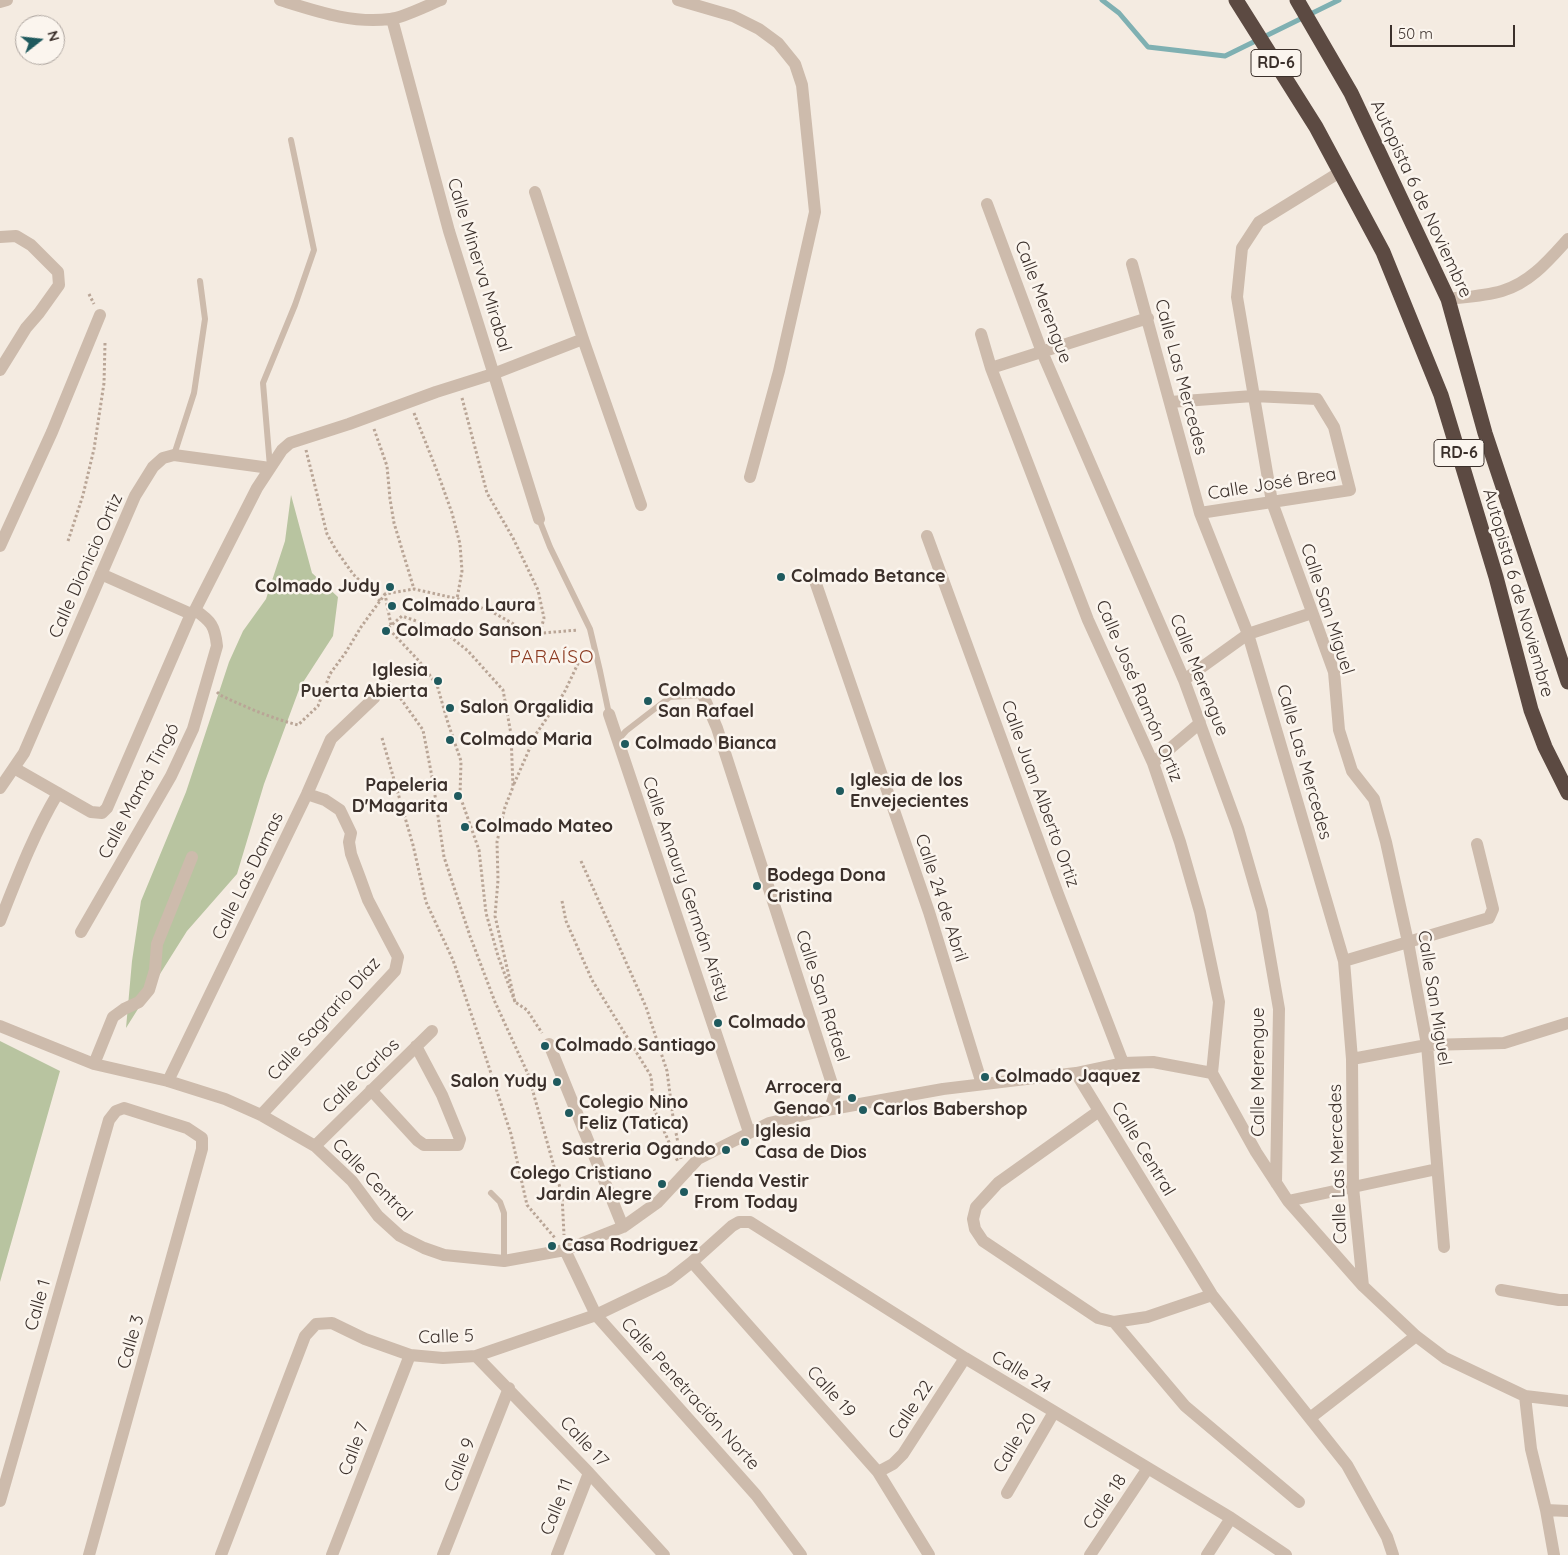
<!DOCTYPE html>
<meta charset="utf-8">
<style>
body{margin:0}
#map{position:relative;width:1568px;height:1555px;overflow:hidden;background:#f4ebe1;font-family:Quicksand,sans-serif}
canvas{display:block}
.north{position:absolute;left:15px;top:15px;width:50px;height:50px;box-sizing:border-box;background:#fbf5ee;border:1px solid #aea6a0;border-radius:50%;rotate:74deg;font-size:14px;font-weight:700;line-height:20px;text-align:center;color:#3b302b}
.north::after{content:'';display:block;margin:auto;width:18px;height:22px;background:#1f5a5e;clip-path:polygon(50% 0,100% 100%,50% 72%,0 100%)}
.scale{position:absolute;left:1390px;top:25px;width:125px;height:22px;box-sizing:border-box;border:2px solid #3b302b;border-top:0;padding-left:6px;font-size:15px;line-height:18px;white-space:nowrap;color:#3b302b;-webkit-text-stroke:4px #fbf5ee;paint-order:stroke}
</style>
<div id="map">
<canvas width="1568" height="1555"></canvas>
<div class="north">N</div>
<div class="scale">50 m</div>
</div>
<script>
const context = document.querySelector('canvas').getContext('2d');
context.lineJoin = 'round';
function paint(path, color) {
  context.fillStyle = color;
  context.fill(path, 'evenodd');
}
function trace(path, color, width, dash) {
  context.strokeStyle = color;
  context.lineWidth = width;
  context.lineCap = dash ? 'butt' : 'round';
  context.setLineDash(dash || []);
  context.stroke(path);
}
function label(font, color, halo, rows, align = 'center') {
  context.font = font + ' Quicksand,sans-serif';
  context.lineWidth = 5;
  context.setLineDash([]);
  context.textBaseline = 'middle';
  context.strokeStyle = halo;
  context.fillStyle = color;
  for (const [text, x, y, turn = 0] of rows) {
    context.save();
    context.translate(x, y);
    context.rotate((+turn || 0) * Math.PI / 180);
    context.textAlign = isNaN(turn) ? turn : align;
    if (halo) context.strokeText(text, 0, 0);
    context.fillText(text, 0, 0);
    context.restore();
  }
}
const green = new Path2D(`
 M 291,495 L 312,573 L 338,597 L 333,636 L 300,687 L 264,784 L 237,874 L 187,931 L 126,1028 L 132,961 L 141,901 L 186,792 L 229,662 L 243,631 L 266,599 L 285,541 Z
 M 0,1041 L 60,1071 L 0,1282 Z`);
const stream = new Path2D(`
 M 1102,0 L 1119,13 L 1148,47 L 1225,56 L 1339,0`);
const path = new Path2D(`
 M 89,294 L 94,304
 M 462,398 L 487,493 L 513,538 L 538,590 L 544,618 L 540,633
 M 414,413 L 437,471 L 452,513 L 460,544 L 462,571 L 457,599
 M 374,429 L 387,466 L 390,499 L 394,523 L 414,589
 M 306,450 L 327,534 L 336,550 L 353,574 L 380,601
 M 68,541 L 83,495 L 94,449 L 104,383 L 105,343
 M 391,625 L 385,594 L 414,589 L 463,600 L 496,614 L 531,634 L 578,630
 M 386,678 L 423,730 L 433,782 L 444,857 L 470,936 L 495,1002 L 528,1074 L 562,1195 L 564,1235
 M 217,692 L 220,695 C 245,707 271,718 298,725 L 318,706 L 330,674 L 346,652 L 361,627 L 385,594
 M 382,738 L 413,845 L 426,902 L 453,960 L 484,1052 L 511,1134 L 527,1205 L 555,1238
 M 514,784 L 536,734 L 564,693 L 583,653
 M 581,861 L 646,1007 L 667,1071 L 673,1117 L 681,1159
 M 562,901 L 566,921 L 592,980 L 651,1076 L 654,1109 L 678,1162
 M 515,1002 L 498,956 L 486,913 L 479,850 L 460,796 L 461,761 L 448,723 L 437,685 L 419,661 L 388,628 L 402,616 L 442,630 L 468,651 L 503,690 L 511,734 L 513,787 L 505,807 L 497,842 L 498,880 L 495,916 L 515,1002 L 527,1010 L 542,1033`);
const service = new Path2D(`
 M 174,455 L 194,393 L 205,319 L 200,281
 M 270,467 L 263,383 L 295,305 L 314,250 L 291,140
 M 539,519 L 550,547 L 590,629 L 600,671 L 609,714
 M 618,740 L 626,731 L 670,697 L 703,695
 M 491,1193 L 500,1202 L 504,1213 L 504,1261`);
const minor = new Path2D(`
 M 280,0 C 316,11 352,24 390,19 C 403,18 428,5 441,0
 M 678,0 L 733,16 L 759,29 L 778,43 L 795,64 L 802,85 L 815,212 L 779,371 L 750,477
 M 0,2 L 7,0
 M 392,19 L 449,231 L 539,519
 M 1340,172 L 1259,222 L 1242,248 L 1237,297 L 1272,502 L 1334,672 L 1339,730 L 1352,771 L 1374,799 L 1386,842 L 1408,942 L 1427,1045 L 1444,1247
 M 535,192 L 583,339 L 641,505
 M 987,204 L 1042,352 L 1184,680 L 1238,828 L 1262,911 L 1279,1009 L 1276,1183
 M 0,237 L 16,236 L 31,245 L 58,272 L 59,285 L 39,313 L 26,328 L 0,370
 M 1132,264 L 1200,513 L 1248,634 L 1344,961 L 1352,1059 L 1353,1187 L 1363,1286
 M 1448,299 C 1466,297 1485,296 1502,291 C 1530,283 1549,260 1568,239
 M 981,334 L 991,368 L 1088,620 L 1153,763 L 1180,842 L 1200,912 L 1219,1002 L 1212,1073
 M 991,368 L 1148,318
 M 1170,402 L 1253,396 L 1317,399 L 1334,427 L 1350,490 L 1200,513
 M 927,536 L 1058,894 L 1123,1063
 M 0,546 L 52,432 L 100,315
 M 101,574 L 191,614
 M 815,581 L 929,912 L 982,1084
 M 1184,680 L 1248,634 L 1312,613
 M 703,695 L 717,728 L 835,1093 L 830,1109
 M 609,714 L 749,1132
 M 1153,763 L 1200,723
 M 14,768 L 91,812 L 102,813 L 107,808 L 191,614 L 195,610 L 257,488 L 282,450 L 290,443 L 349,424 L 436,392 L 493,374 L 583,339
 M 0,788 L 24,753 L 135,496 L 153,467 L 163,458 L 174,455 L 270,468
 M 0,921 C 17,878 34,833 58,793
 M 81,932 L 171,776 L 193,729 L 217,646 C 215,626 211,621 195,610
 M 1344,961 L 1489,918 L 1493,909 L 1477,844
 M 0,1026 L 94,1064 L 168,1081 L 225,1099 L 261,1115 L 315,1146 L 352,1181 L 378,1216 L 400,1236 L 424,1248 L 444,1255 L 504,1261 L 565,1250 L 623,1227 L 658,1202 L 698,1159 L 769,1123 L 821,1111 L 943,1089 L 1076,1073 L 1123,1063 L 1153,1062 L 1212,1073 L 1256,1152 L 1288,1201 L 1363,1286 L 1416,1336 L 1445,1358 L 1525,1396 L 1568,1401
 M 549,1044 L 623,1227
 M 1352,1059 L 1427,1045 L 1504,1043 L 1568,1023
 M 94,1064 L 113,1017 L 124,1009 L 139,1002 L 149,990 L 155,970 L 157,944 L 192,857
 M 1076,1073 L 1212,1295 L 1347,1465 L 1387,1537 L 1393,1555
 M 168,1081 L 307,794 L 331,739 L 374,698
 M 371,1090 L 417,1140 L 424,1145 L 458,1145 L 460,1139 L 442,1095 L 416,1046
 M 1099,1111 L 998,1183 L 976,1207 L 973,1219 L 975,1229 L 983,1241 L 1098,1318 L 1114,1322 L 1147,1317 L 1212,1295
 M 261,1115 L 395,971 L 398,957 L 368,900 L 360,878 L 351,854 L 349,842 L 351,833 L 340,810 L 325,800 L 307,794
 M 315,1146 L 432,1031
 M 1288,1201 L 1437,1169
 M 565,1250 L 596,1315 L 756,1495 L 801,1555
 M 692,1262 L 878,1472 L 929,1555
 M 1501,1290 L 1559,1300 L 1568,1300
 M 1114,1322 L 1185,1406 L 1299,1502
 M 476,1356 L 589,1473 L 664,1555
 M 1525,1396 L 1531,1449 L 1546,1510 L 1554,1555
 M 1310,1418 L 1416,1336
 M 878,1472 L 893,1464 L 903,1454 L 965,1358
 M 1007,1493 L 1054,1412
 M 0,1501 L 109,1120 L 116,1111 L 124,1108 L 187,1128 L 202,1138 L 202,1149 L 89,1555
 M 1546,1510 L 1568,1511
 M 221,1555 L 305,1336 L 316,1324 L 332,1323 L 365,1339 L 410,1355 L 443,1358 L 476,1356 L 596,1315 L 669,1280 L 692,1262 L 732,1226 L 739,1222 L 750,1222 L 965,1358 L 1231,1518 L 1286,1555
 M 332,1555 L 410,1355
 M 443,1555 L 509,1388
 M 557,1555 L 589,1473
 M 1090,1555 L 1148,1468
 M 1207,1555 L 1231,1518`);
const motorway = new Path2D(`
 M 1236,0 L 1316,127 L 1383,252 L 1441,395 L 1496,577 L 1531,710 L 1545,747 L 1568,793
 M 1297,0 L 1351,93 L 1448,299 L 1485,433 L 1568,682`);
const markers = [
 [781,577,5,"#1f5a5e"],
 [390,587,5,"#1f5a5e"],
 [392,606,5,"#1f5a5e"],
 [386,631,5,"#1f5a5e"],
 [438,681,5,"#1f5a5e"],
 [648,701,5,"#1f5a5e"],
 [450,708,5,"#1f5a5e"],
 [450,740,5,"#1f5a5e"],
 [625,744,5,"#1f5a5e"],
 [840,791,5,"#1f5a5e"],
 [458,796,5,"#1f5a5e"],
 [465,827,5,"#1f5a5e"],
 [757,886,5,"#1f5a5e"],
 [718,1023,5,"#1f5a5e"],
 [545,1046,5,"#1f5a5e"],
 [985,1077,5,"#1f5a5e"],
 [557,1082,5,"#1f5a5e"],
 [852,1098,5,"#1f5a5e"],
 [863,1110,5,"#1f5a5e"],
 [569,1113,5,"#1f5a5e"],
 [745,1142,5,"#1f5a5e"],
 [726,1150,5,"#1f5a5e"],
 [662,1184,5,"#1f5a5e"],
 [684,1192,5,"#1f5a5e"],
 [552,1246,5,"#1f5a5e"]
];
const shields = [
 [1276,63,50],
 [1459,453,50]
];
const shieldNames = [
 ["RD-6",1276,63],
 ["RD-6",1459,453]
];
const streetNames = [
 ["Autopista 6 de Noviembre",1421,199,65],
 ["Calle Minerva Mirabal",479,265,73],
 ["Calle Merengue",1043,302,69],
 ["Calle Las Mercedes",1181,377,75],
 ["Calle José Brea",1272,484,-9],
 ["Calle Dionicio Ortiz",86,566,-66],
 ["Autopista 6 de Noviembre",1518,593,74],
 ["Calle San Miguel",1327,609,72],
 ["Calle Merengue",1199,675,68],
 ["Calle José Ramón Ortiz",1139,691,67],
 ["Calle Las Mercedes",1304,762,74],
 ["Calle Mamá Tingó",139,791,-62],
 ["Calle Juan Alberto Ortiz",1040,794,70],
 ["Calle Las Damas",248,876,-64],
 ["Calle Amaury Germán Aristy",686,889,71],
 ["Calle 24 de Abril",941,898,72],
 ["Calle San Rafael",822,996,72],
 ["Calle San Miguel",1434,998,81],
 ["Calle Sagrario Díaz",324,1019,-48],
 ["Calle Merengue",1259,1072,-90],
 ["Calle Carlos",361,1076,-44],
 ["Calle Central",1143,1149,59],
 ["Calle Las Mercedes",1338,1164,-92],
 ["Calle Central",372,1180,46],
 ["Calle 1",38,1305,-74],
 ["Calle 5",446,1337,-2],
 ["Calle 3",131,1342,-74],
 ["Calle 24",1021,1372,31],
 ["Calle 19",831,1392,48],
 ["Calle Penetración Norte",690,1394,48],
 ["Calle 22",911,1410,-57],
 ["Calle 17",584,1442,47],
 ["Calle 20",1015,1443,-59],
 ["Calle 7",354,1449,-69],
 ["Calle 9",460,1465,-69],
 ["Calle 18",1105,1502,-56],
 ["Calle 11",557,1507,-68]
];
const poiNames = [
 ["Colmado Betance",791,577],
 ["Colmado Judy",380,587,"right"],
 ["Colmado Laura",402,606],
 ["Colmado Sanson",396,631],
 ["Iglesia",428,671,"right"],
 ["Puerta Abierta",428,692,"right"],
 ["Colmado",658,691],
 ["San Rafael",658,712],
 ["Salon Orgalidia",460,708],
 ["Colmado Maria",460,740],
 ["Colmado Bianca",635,744],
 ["Iglesia de los",850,781],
 ["Envejecientes",850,802],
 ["Papeleria",448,786,"right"],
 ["D'Magarita",448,807,"right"],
 ["Colmado Mateo",475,827],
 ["Bodega Dona",767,876],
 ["Cristina",767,897],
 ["Colmado",728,1023],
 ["Colmado Santiago",555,1046],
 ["Colmado Jaquez",995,1077],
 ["Salon Yudy",547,1082,"right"],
 ["Arrocera",842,1088,"right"],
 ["Genao 1",842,1109,"right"],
 ["Colegio Nino",579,1103],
 ["Feliz (Tatica)",579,1124],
 ["Carlos Babershop",873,1110],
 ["Iglesia",755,1132],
 ["Casa de Dios",755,1153],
 ["Sastreria Ogando",716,1150,"right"],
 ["Colego Cristiano",652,1174,"right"],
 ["Jardin Alegre",652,1195,"right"],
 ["Tienda Vestir",694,1182],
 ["From Today",694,1203],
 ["Casa Rodriguez",562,1246]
];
const neighbourhoodNames = [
 ["PARAÍSO",552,657]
];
paint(green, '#b8c4a0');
trace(stream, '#7fb0b2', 5);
trace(path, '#b9a596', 3, [2.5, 2.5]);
trace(service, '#cdbbac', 6);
trace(minor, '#cdbbac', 12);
trace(motorway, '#5c4a42', 15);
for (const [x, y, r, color] of markers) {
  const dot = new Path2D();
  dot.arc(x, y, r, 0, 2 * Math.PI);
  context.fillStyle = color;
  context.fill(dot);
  trace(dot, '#fbf5ee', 2);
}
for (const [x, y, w] of shields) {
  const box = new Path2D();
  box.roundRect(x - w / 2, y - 13.5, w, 27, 4);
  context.fillStyle = '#fbf5ee';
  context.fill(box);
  trace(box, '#3b302b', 1);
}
label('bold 16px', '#3b302b', null, shieldNames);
label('18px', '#3b302b', '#fbf5ee', streetNames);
label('bold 18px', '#3b302b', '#fbf5ee', poiNames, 'left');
context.letterSpacing = '1px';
label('19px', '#8c3b22', '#fbf5ee', neighbourhoodNames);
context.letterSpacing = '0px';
</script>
